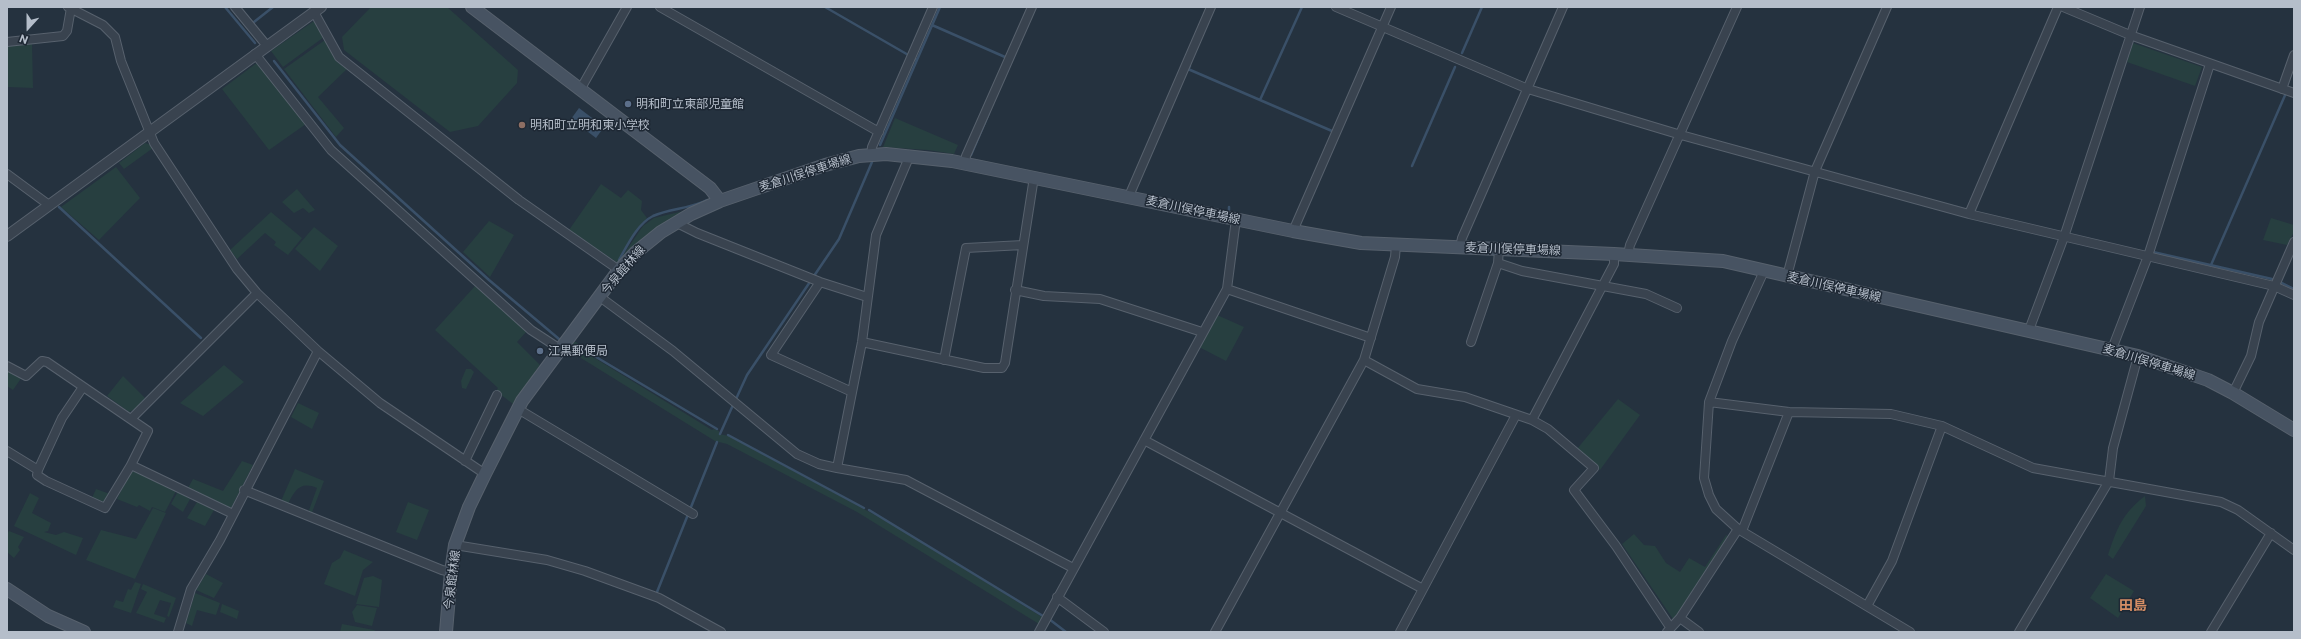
<!DOCTYPE html>
<meta charset="utf-8">
<style>
body{margin:0}
#map{position:relative;width:2301px;height:639px;overflow:hidden;background:#25323f;font-family:Commissioner,sans-serif}
canvas{display:block}
.frame{position:absolute;inset:0;border:8px solid #b5beca;pointer-events:none}
.north{position:absolute;left:8px;top:8px;width:40px;height:40px;-webkit-text-stroke:3px #1e2834;paint-order:stroke;rotate:201deg;font-size:11px;font-weight:700;line-height:16px;text-align:center;color:#b5beca}
.north::after{content:'';display:block;margin:auto;width:14px;height:18px;background:#b5beca;clip-path:polygon(50% 0,100% 100%,50% 72%,0 100%)}
</style>
<div id="map">
<canvas width="2301" height="639"></canvas>
<div class="frame"></div>
<div class="north">N</div>
</div>
<script>
const context = document.querySelector('canvas').getContext('2d');
context.lineJoin = 'round';
function paint(path, color) {
  context.fillStyle = color;
  context.fill(path, 'evenodd');
}
function trace(path, color, width, dash) {
  context.strokeStyle = color;
  context.lineWidth = width;
  context.lineCap = dash ? 'butt' : 'round';
  context.setLineDash(dash || []);
  context.stroke(path);
}
function label(font, color, halo, rows, align = 'center') {
  context.font = font + ' Commissioner,"Noto Sans JP",sans-serif';
  context.lineWidth = 3;
  context.setLineDash([]);
  context.textBaseline = 'middle';
  context.strokeStyle = halo;
  context.fillStyle = color;
  for (const [text, x, y, turn = 0] of rows) {
    context.save();
    context.translate(x, y);
    context.rotate((+turn || 0) * Math.PI / 180);
    context.textAlign = isNaN(turn) ? turn : align;
    if (halo) context.strokeText(text, 0, 0);
    context.fillText(text, 0, 0);
    context.restore();
  }
}
const green = new Path2D(`
 M 371,7 L 447,7 L 518,70 L 517,83 L 478,126 L 450,132 L 344,50 L 342,37 Z
 M 314,21 L 324,37 L 283,67 L 271,51 Z
 M 325,40 L 336,61 L 347,69 L 318,97 L 344,128 L 336,137 L 284,69 Z
 M 2133,43 L 2202,67 L 2195,86 L 2127,62 Z
 M 32,44 L 33,88 L 8,87 L 7,45 Z
 M 258,62 L 306,124 L 269,150 L 222,89 Z
 M 895,118 L 958,145 L 954,154 L 928,150 L 883,147 Z
 M 145,143 L 152,145 L 153,148 L 124,169 L 119,163 Z
 M 116,167 L 140,198 L 99,240 L 61,207 Z
 M 601,184 L 621,198 L 628,190 L 642,201 L 641,210 L 647,218 L 633,235 L 619,261 L 643,226 L 654,218 L 688,210 L 644,237 L 618,263 L 569,230 Z
 M 297,189 L 315,210 L 309,213 L 303,208 L 294,213 L 282,202 Z
 M 271,212 L 302,238 L 288,255 L 274,245 L 276,242 L 265,233 L 237,259 L 230,250 Z
 M 2271,218 L 2294,225 L 2294,232 L 2287,245 L 2263,240 Z
 M 489,221 L 514,235 L 490,277 L 463,252 Z
 M 314,227 L 338,246 L 320,271 L 295,249 Z
 M 476,285 L 527,331 L 517,342 L 540,365 L 513,404 L 496,391 L 498,388 L 435,330 Z
 M 1217,315 L 1244,327 L 1226,361 L 1199,347 Z
 M 574,341 L 581,345 L 580,349 L 712,430 L 714,429 L 719,431 L 719,434 L 729,436 L 897,527 L 1042,617 L 1039,624 L 857,512 L 727,444 L 715,441 L 568,350 Z
 M 224,365 L 244,382 L 203,416 L 180,403 Z
 M 466,369 L 471,369 L 474,372 L 466,389 L 462,388 L 461,381 Z
 M 7,370 L 22,377 L 13,390 L 7,386 Z
 M 123,376 L 145,398 L 137,408 L 129,412 L 107,396 Z
 M 1618,399 L 1640,415 L 1600,470 L 1577,449 Z
 M 298,403 L 319,413 L 312,429 L 291,417 Z
 M 242,461 L 253,465 L 231,508 L 188,488 L 193,479 L 223,491 Z
 M 295,469 L 324,481 L 311,515 L 308,513 L 317,488 C 300,481 295,490 288,504 L 281,501 Z
 M 135,471 L 176,491 L 165,512 L 152,507 L 150,511 L 139,505 L 137,507 L 117,499 L 130,473 Z
 M 96,489 L 110,494 L 105,504 L 92,498 Z
 M 178,491 L 190,499 L 183,512 L 171,504 Z
 M 30,493 L 39,498 L 32,513 L 51,523 L 48,531 L 44,532 L 56,535 L 64,532 L 83,538 L 76,555 L 14,526 Z
 M 2145,496 L 2146,506 L 2113,559 L 2108,555 C 2117,528 2122,514 2145,496 Z
 M 197,502 L 214,510 L 205,526 L 187,518 Z
 M 408,502 L 429,510 L 417,540 L 396,532 Z
 M 153,508 L 166,513 L 135,579 L 86,560 L 101,530 L 136,539 Z
 M 9,531 L 24,537 L 18,547 L 20,550 L 14,558 L 7,552 L 7,534 Z
 M 1634,534 L 1644,545 L 1655,546 L 1666,563 L 1680,572 L 1689,558 L 1705,567 L 1726,535 L 1730,537 L 1684,607 L 1673,619 L 1622,544 Z
 M 344,550 L 373,562 L 363,570 L 355,596 L 324,584 L 332,563 L 340,558 Z
 M 206,574 L 223,583 L 214,598 L 196,590 Z
 M 2106,574 L 2134,591 L 2118,618 L 2090,598 Z
 M 373,576 L 382,580 L 379,607 L 356,604 L 364,578 Z
 M 135,582 L 141,584 L 131,613 L 113,607 L 116,600 L 123,602 L 128,589 L 131,590 Z
 M 143,584 L 176,598 L 169,617 L 167,616 L 171,603 L 160,600 L 154,614 L 166,618 L 164,623 L 136,613 L 147,592 L 141,589 Z
 M 195,593 L 220,603 L 216,615 L 197,610 L 192,626 L 186,623 Z
 M 222,604 L 239,611 L 237,619 L 220,612 Z
 M 357,605 L 377,608 L 372,626 L 355,622 L 352,612 Z
 M 342,624 L 374,630 L 377,632 L 340,632 Z`);
const water = new Path2D(`
 M 579,108 L 604,127 L 596,138 L 571,119 Z`);
const stream = new Path2D(`
 M 225,7 L 255,43
 M 825,7 L 917,60
 M 254,22 L 273,7
 M 932,25 L 1005,57
 M 1462,53 L 1482,7
 M 274,61 L 340,145 L 489,280 L 559,339
 M 1190,66 L 1188,69 L 1332,131
 M 1260,100 L 1302,7
 M 880,145 L 940,7
 M 971,155 L 989,113
 M 1412,166 L 1455,67
 M 59,207 L 201,338
 M 1229,210 L 1229,207
 M 2153,252 L 2272,279
 M 619,260 C 627,246 637,224 653,216 C 670,208 690,209 707,200
 M 2211,265 L 2286,93
 M 2282,283 L 2294,289
 M 581,348 L 717,429
 M 736,399 L 747,375 L 839,239 L 872,162
 M 720,434 L 733,405
 M 728,435 L 864,508
 M 869,510 L 1043,616
 M 657,592 L 717,442
 M 1049,619 L 1066,632`);
const minor = new Path2D(`
 M 68,7 L 103,25 L 115,37 L 121,61 L 154,143 L 237,269 L 257,293 L 318,351 L 380,403 L 485,474
 M 235,7 L 267,46
 M 660,7 L 879,132
 M 1336,7 L 1528,89 L 1681,135 L 1969,214 L 2274,286 L 2294,295
 M 2063,7 L 2130,35 L 2294,93
 M 314,12 L 339,57 L 519,200 L 619,270
 M 7,42 L 63,36 L 67,31 L 71,8
 M 255,54 L 331,150 L 531,330 L 560,349
 M 2282,89 L 2294,55
 M 580,90 L 627,7
 M 871,155 L 872,147 L 933,7
 M 965,163 L 966,156 L 1032,7
 M 7,174 L 49,205
 M 1129,196 L 1211,7
 M 1969,214 L 2058,7
 M 677,223 L 697,233 L 820,282 L 867,297
 M 1293,231 L 1391,7
 M 1460,247 L 1462,238 L 1563,7
 M 1628,254 L 1630,245 L 1737,7
 M 1498,263 L 1522,271 L 1646,294 L 1677,308
 M 1764,271 L 1732,341 L 1709,402 L 1704,478 L 1709,495 L 1716,509 L 1738,529 L 1910,632
 M 1787,276 L 1815,171 L 1887,7
 M 820,282 L 771,355 L 852,392
 M 1227,289 L 1371,338
 M 1015,290 L 1044,296 L 1100,299 L 1202,332
 M 600,297 L 673,351 L 797,454 L 819,464 L 837,468 L 906,480 L 1073,568
 M 2029,330 L 2064,237 L 2140,7
 M 862,342 L 984,368 L 1002,368 L 1005,363 L 1034,177
 M 1471,342 L 1498,263 L 1499,249
 M 2112,349 L 2148,256 L 2210,64
 M 944,360 L 966,248 L 1023,245
 M 1364,360 L 1417,389 L 1465,397 L 1532,420 L 1614,264 L 1614,254
 M 7,366 L 26,376 L 42,361 L 47,362 L 148,431 L 131,465 L 233,514
 M 2233,393 L 2251,356 L 2259,322 L 2294,242
 M 1709,402 L 1789,412 L 1891,414 L 1942,426 L 2033,468 L 2221,502 L 2238,510 L 2294,550
 M 518,409 L 693,514
 M 131,419 L 257,293
 M 1532,420 L 1548,429 L 1594,468 L 1574,490 L 1616,546 L 1670,627
 M 1144,440 L 1423,589
 M 7,451 L 38,470 L 62,418 L 83,387
 M 465,461 L 497,395
 M 837,468 L 862,342 L 876,235 L 910,155
 M 38,470 L 37,475 L 46,481 L 105,508 L 131,465
 M 244,490 L 442,570 L 451,572
 M 1742,531 L 1789,412
 M 455,545 L 547,560 L 585,571 L 659,598 L 721,632
 M 1057,597 L 1104,632
 M 1867,606 L 1892,561 L 1942,426
 M 1680,618 L 1699,632
 M 178,632 L 191,589 L 220,540 L 318,351
 M 1039,632 L 1227,289 L 1236,219
 M 1215,632 L 1364,360 L 1395,257 L 1396,245
 M 1400,632 L 1516,415
 M 1667,632 L 1680,618 L 1738,529
 M 2019,632 L 2109,481 L 2113,448 L 2138,356
 M 2211,632 L 2271,533`);
const tertiary = new Path2D(`
 M 7,236 L 321,7`);
const secondary = new Path2D(`
 M 472,7 L 710,188 L 720,201
 M 7,589 L 48,616 L 84,632
 M 446,632 L 451,572 L 455,545 L 469,507 L 485,474 L 522,401 L 619,270 L 635,253 L 661,232 L 691,214 L 720,201 L 825,165 L 859,156 L 886,154 L 952,161 L 1293,231 L 1361,243 L 1614,254 L 1723,261 L 2138,356 L 2208,380 L 2233,393 L 2294,430`);
const markers = [
 [628,104,4,"#5c6f8a"],
 [522,125,4,"#8d6e63"],
 [540,351,4,"#5c6f8a"]
];
const poiNames = [
 ["明和町立東部児童館",636,104],
 ["明和町立明和東小学校",530,125],
 ["江黒郵便局",548,351]
];
const streetNames = [
 ["麦倉川俣停車場線",805,173,-18],
 ["麦倉川俣停車場線",1193,210,12],
 ["麦倉川俣停車場線",1513,249,2],
 ["今泉館林線",623,270,-49],
 ["麦倉川俣停車場線",1834,287,13],
 ["麦倉川俣停車場線",2149,362,17],
 ["今泉館林線",452,580,-83]
];
const quarterNames = [
 ["田島",2133,605]
];
paint(green, '#273f40');
paint(water, '#3a5068');
trace(stream, '#3a5068', 2.5);
trace(minor, '#57616d', 10);
trace(tertiary, '#57616d', 12);
trace(secondary, '#57616d', 14);
trace(minor, '#39434f', 8);
trace(tertiary, '#39434f', 10);
trace(secondary, '#475362', 12);
for (const [x, y, r, color] of markers) {
  const dot = new Path2D();
  dot.arc(x, y, r, 0, 2 * Math.PI);
  context.fillStyle = color;
  context.fill(dot);
  trace(dot, '#1e2834', 1.5);
}
label('12px', '#b5beca', '#1e2834', poiNames, 'left');
label('12px', '#b5beca', '#1e2834', streetNames);
label('bold 14px', '#d58e65', '#1e2834', quarterNames);
</script>
